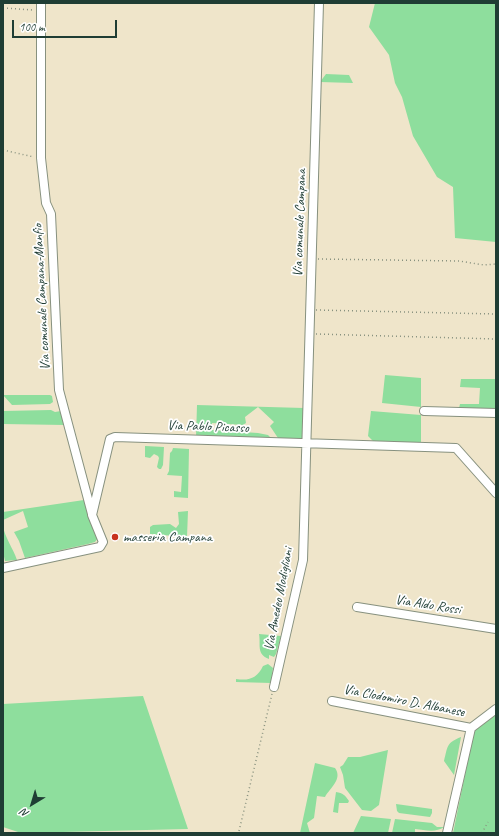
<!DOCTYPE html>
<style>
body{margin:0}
#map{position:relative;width:499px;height:836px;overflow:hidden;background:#efe5ca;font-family:Caveat,sans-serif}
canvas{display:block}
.frame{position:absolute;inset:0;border:4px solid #1f3d34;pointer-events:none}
.north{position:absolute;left:12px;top:784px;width:40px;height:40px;-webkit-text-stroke:3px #fff;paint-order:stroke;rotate:218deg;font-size:11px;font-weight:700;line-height:16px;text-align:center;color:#1f3d34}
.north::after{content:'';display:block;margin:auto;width:14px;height:18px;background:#1f3d34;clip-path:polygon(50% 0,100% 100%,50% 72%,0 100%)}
.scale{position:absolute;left:12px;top:20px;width:105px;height:18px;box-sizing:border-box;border:2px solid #1f3d34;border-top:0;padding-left:5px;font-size:12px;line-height:14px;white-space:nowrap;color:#1f3d34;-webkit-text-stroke:3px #fff;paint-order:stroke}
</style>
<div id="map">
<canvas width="499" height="836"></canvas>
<div class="frame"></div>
<div class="north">N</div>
<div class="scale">100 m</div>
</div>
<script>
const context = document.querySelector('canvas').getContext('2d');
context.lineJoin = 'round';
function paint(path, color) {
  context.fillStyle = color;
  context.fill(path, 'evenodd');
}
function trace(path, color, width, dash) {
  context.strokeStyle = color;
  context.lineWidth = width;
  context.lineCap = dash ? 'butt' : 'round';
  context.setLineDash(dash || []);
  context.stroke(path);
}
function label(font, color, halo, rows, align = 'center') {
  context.font = font + ' Caveat,sans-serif';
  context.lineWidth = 3.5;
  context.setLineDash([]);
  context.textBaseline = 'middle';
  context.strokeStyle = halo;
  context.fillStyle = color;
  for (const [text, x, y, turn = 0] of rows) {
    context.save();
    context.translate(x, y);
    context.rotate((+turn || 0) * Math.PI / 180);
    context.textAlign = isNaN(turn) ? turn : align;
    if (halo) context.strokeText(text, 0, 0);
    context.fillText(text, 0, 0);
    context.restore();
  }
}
const green = new Path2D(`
 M 375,3 L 496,3 L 496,242 L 455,238 L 453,187 L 437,177 L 413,136 L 402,97 L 395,83 L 389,55 L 369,27 Z
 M 326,74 L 349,75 L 353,83 L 320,82 Z
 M 385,375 L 421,378 L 421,407 L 382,403 Z
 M 461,379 L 495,379 L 496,409 L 459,408 L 460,404 L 479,404 L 480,388 L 460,387 Z
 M 3,395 L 50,395 L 52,396 L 53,402 L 50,404 L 12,405 Z
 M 197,405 L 304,408 L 302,439 L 278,438 L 270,426 L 274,422 L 258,407 L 245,417 L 246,423 L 243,425 L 212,423 L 212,430 L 258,433 L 268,435 L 272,439 L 196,438 Z
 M 51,410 L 55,412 L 61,411 L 65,425 L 3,424 L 3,411 Z
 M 371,411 L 421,415 L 421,443 L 373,441 L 368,436 Z
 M 145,446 L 164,447 L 163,465 L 161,469 L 159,469 L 157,467 L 159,458 L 158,456 L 154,454 L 150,458 L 145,457 Z
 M 173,448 L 189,449 L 188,498 L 174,497 L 174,491 L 181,492 L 182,476 L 167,475 L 169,471 L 170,453 L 172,451 Z
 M 84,500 L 98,538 L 95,542 L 88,544 L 25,558 L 19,541 L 14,532 L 28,527 L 23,511 L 3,520 L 3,512 Z
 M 188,511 L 187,537 L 150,534 L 150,527 L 153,525 L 170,524 L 176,528 L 179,524 L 178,512 Z
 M 3,526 C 5,538 13,548 17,560 L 5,561 L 3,552 Z
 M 259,634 L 281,636 L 276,654 L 274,657 L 269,655 L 269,659 C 256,654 261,645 259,634 Z
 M 268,664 L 273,668 L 271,683 L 236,682 L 236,679 C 250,681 257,678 263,666 Z
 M 143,696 L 188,829 L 21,833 L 3,827 L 3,704 Z
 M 496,715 L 496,833 L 453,833 L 474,731 Z
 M 461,737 L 454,775 L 444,761 C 448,746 446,743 461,737 Z
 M 388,750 L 379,805 L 371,811 L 362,810 L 345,788 L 343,775 L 340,767 L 343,765 L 348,757 L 360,757 Z
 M 315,763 L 335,768 C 343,779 330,788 325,797 L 317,796 L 314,818 L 307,823 L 310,833 L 300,833 Z
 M 336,792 C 343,793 345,795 349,801 L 348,803 L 339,803 L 338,813 L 333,812 Z
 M 396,804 L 432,809 L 432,813 L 430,817 L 399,813 L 397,811 Z
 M 361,816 L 391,819 L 388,833 L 353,833 Z
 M 395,819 L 432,823 L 437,827 L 444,827 C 436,833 425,830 415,829 L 415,833 L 392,833 Z`);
const path = new Path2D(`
 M 3,8 L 33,10
 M 3,150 L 34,157
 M 318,259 L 459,261 L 484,265 L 496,264
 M 316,310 L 496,314
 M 316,334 L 496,339
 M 239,831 L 272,694
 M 482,833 L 488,822`);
const minor = new Path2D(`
 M 41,3 L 41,158 L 46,203 L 51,214 L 59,390 L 92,514
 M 424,411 L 496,413
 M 3,568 L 100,547 L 103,542 L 92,515 L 110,439 L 115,437 L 456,448 L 496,493
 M 357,607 L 496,629
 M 274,687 L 303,560 L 319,3
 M 332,701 L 471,728
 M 447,833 L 471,728 L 496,709`);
const markers = [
 [115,537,4,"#c8321e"]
];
const streetNames = [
 ["Via comunale Campana",300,223,-88],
 ["Via comunale Campana-Manfio",42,297,-93],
 ["Via Pablo Picasso",208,427,2],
 ["Via Amedeo Modigliani",279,599,-79],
 ["Via Aldo Rossi",428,605,9],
 ["Via Clodomiro D. Albanese",404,701,11]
];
const poiNames = [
 ["masseria Campana",123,537]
];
paint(green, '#8ede9d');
trace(minor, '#87917f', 10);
trace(path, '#87917f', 1.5, [1, 3]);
trace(minor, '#fff', 8);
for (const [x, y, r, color] of markers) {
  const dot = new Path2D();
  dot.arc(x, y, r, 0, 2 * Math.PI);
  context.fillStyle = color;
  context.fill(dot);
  trace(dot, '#fff', 1.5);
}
label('14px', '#1f3d34', '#fff', streetNames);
label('14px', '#1f3d34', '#fff', poiNames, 'left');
</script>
